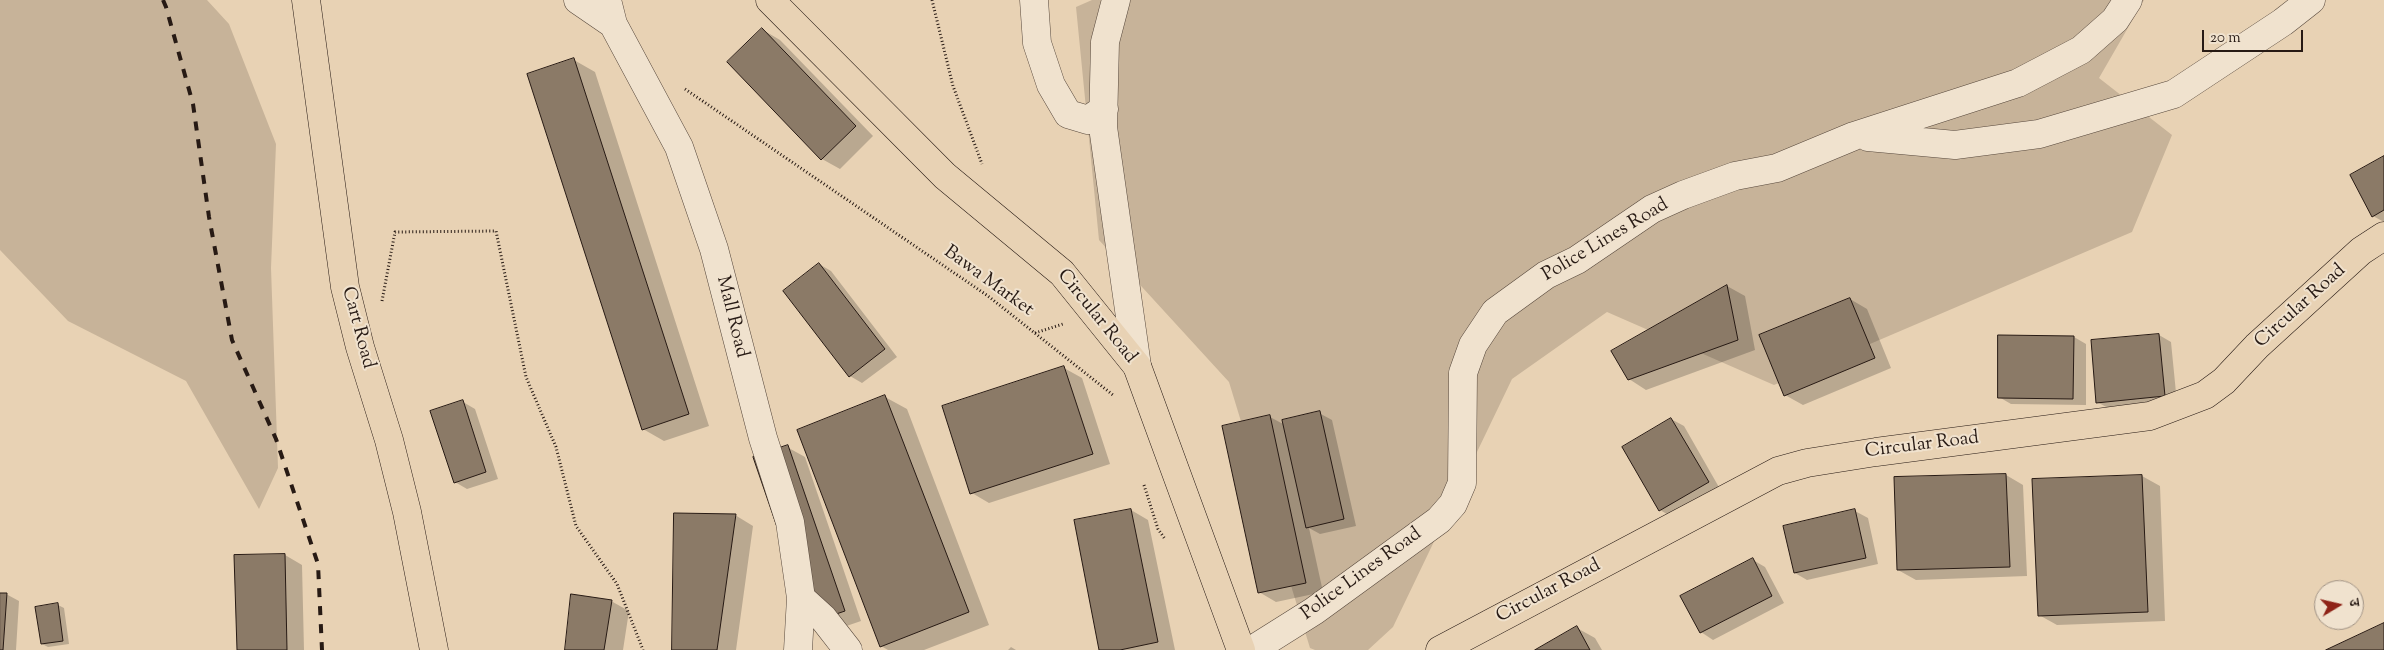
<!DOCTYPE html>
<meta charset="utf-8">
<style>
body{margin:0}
#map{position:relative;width:2384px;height:650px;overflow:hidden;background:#e8d2b4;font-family:"Sorts Mill Goudy","Noto Serif Devanagari",serif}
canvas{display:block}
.north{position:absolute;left:2314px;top:580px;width:50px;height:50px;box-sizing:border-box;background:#f0e2ce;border:1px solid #a09284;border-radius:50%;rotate:81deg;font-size:14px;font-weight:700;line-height:20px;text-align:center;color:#271a14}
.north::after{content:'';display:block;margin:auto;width:18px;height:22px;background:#8f2418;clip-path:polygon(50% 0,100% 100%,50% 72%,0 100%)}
.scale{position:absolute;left:2202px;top:30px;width:101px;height:22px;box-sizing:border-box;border:2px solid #271a14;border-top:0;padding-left:6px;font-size:15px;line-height:18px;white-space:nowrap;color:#271a14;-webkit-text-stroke:4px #f0e2ce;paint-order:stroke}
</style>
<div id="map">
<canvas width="2384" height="650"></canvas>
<div class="north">उ</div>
<div class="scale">20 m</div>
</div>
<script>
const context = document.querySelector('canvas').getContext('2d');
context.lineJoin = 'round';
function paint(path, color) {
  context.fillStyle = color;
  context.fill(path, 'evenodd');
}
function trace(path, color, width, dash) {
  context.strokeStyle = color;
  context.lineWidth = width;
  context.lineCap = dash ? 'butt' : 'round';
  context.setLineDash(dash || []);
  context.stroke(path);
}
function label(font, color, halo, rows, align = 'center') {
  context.font = font + ' "Sorts Mill Goudy",serif';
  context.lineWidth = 4;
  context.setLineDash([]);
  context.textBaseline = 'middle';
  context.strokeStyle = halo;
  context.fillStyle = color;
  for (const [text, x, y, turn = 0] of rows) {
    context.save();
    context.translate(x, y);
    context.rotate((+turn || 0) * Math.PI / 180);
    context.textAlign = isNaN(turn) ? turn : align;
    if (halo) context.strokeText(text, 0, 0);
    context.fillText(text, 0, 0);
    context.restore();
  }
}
const green = new Path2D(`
 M 0,0 L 207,0 L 229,24 L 276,144 L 271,268 L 278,468 L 259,509 L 186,381 L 68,321 L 0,250 Z
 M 1092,0 L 2144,0 L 2099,78 L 2172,135 L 2132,232 L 1774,385 L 1607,312 L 1512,379 L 1393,627 L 1368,650 L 1315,650 L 1310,648 L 1229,382 L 1099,240 L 1076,7 Z`);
const shadow = new Path2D(`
 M 763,30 L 780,40 L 873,136 L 840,169 L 822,159 Z
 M 574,60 L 595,72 L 709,426 L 664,441 L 643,429 Z
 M 2384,158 L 2384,222 L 2373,216 Z
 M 819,264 L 831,271 L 897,357 L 862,383 L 850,376 Z
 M 1727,286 L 1745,296 L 1755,350 L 1646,390 L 1629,379 L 1612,352 Z
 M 1850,299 L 1867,309 L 1891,368 L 1803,405 L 1785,395 Z
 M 2159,335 L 2171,342 L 2177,403 L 2110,409 L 2097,402 Z
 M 2074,337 L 2086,344 L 2086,405 L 2011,404 L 1999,397 Z
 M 1064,368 L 1082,378 L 1110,464 L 989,503 L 972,493 Z
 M 885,397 L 907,409 L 989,625 L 924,650 L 888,650 L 881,646 Z
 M 463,402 L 475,409 L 498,479 L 467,489 L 455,482 Z
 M 1319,413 L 1332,420 L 1356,526 L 1320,534 L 1309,528 L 1323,592 L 1276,602 L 1259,592 L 1270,417 L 1285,425 Z
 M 1671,419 L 1684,426 L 1720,489 L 1672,517 L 1660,510 Z
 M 787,447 L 805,457 L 861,621 L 829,632 Z
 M 2006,475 L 2023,485 L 2027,576 L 1916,580 L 1898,570 Z
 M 2142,476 L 2160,486 L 2165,621 L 2057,625 L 2039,615 L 2033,480 Z
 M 1131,510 L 1148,520 L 1175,650 L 1101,650 Z
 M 1855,511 L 1868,518 L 1878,564 L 1807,580 L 1795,573 Z
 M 735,515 L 753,526 L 736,650 L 673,650 Z
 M 285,555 L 302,565 L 304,650 L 238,650 Z
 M 1753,560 L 1765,567 L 1784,603 L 1713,640 L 1701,632 Z
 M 0,594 L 6,594 L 19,601 L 16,650 L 0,650 Z
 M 611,601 L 629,611 L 623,650 L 566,650 Z
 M 58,605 L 64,608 L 69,644 L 48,647 L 42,644 Z
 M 1577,628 L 1595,638 L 1602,650 L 1537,650 Z
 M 1011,647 L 1016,650 L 1008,650 Z`);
const building = new Path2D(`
 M 762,28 L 856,126 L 821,160 L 727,62 Z
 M 574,58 L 689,414 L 642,430 L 527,74 Z
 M 2384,156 L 2384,210 L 2372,217 L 2350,175 Z
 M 819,263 L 885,349 L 849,377 L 783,291 Z
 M 1727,285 L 1738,340 L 1628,380 L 1611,351 Z
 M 1850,298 L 1875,358 L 1784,396 L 1759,335 Z
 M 2159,334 L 2165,396 L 2096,403 L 2091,340 Z
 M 1998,335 L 2074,336 L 2073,399 L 1998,398 Z
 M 1064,366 L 1093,454 L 970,494 L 942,406 Z
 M 885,395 L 969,612 L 880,647 L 797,430 Z
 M 463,400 L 486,472 L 454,483 L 430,411 Z
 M 1320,411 L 1344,519 L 1306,528 L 1282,420 Z
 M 1270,415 L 1306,583 L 1258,593 L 1222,426 Z
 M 1671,418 L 1709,482 L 1659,511 L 1622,447 Z
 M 788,445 L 845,611 L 810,623 L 753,457 Z
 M 2006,474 L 2010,567 L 1897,570 L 1894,477 Z
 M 2142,475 L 2148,612 L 2038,616 L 2032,479 Z
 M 1131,509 L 1158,642 L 1120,650 L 1099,650 L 1074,520 Z
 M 1855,509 L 1866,558 L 1794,573 L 1783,526 Z
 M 674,513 L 736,514 L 717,650 L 672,650 Z
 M 285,554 L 287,650 L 237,650 L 234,555 Z
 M 1753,558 L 1772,596 L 1700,633 L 1680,596 Z
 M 0,593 L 7,593 L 3,650 L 0,650 Z
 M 571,594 L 612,600 L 604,650 L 565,650 Z
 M 58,603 L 63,641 L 41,644 L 35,607 Z
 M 2384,623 L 2384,650 L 2326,650 Z
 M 1577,626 L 1590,650 L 1535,650 Z`);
const path = new Path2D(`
 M 932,0 L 953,86 L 982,164
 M 685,89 L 988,296 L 1113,395
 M 382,301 L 395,232 L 496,231 L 526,377 L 556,447 L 576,526 L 617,584 L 643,650
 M 1035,333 L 1063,324
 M 1144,485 L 1158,529 L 1165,539`);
const minor = new Path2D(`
 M 578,0 L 613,24
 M 607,0 L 613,24 L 679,147 L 714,249 L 763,438 L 790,522 L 801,598 L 798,650
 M 1034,0 L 1037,43 L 1051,85 L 1068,114 L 1088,120 L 1104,109
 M 1116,0 L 1105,42 L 1103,127 L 1137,366
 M 1868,137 L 1955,145 L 2039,134 L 2174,94 L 2283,22 L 2311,0
 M 801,598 L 823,618 L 848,650
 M 1252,650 L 1314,611 L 1439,520 L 1453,504 L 1462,483 L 1463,373 L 1473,345 L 1495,312 L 1546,275 L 1577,260 L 1652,209 L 1683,195 L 1735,176 L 1777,168 L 1854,136 L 2018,83 L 2081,50 L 2115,20 L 2128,0`);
const major = new Path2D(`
 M 306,0 L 345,287 L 360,347 L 389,440 L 407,512 L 434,650
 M 770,0 L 945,176 L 1062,273 L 1137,366 L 1241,650
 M 1440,650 L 1778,471 L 1807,463 L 1876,452 L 2150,416 L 2205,395 L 2224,381 L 2257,346 L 2361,251 L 2384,236`);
const rail = new Path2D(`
 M 163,0 L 166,7 L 193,104 L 209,217 L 232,340 L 276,439 L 318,564 L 322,650`);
const streetNames = [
 ["Police Lines Road",1606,241,-31],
 ["Bawa Market",988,282,36],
 ["Circular Road",2301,307,-42],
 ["Mall Road",731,317,76],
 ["Circular Road",1096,317,51],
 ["Cart Road",357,328,75],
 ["Circular Road",1922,446,-7],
 ["Police Lines Road",1362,575,-36],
 ["Circular Road",1549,592,-28]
];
paint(green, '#c7b399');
paint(shadow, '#0003');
paint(building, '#8b7a67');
trace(building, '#271a14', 1);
trace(minor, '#57483c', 29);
trace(major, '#271a14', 29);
trace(path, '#271a14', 3, [1, 2.5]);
trace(minor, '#f0e2ce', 28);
trace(major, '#e8d2b4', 28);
trace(rail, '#271a14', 4, [9, 9]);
label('19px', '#271a14', '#f0e2ce', streetNames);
</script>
